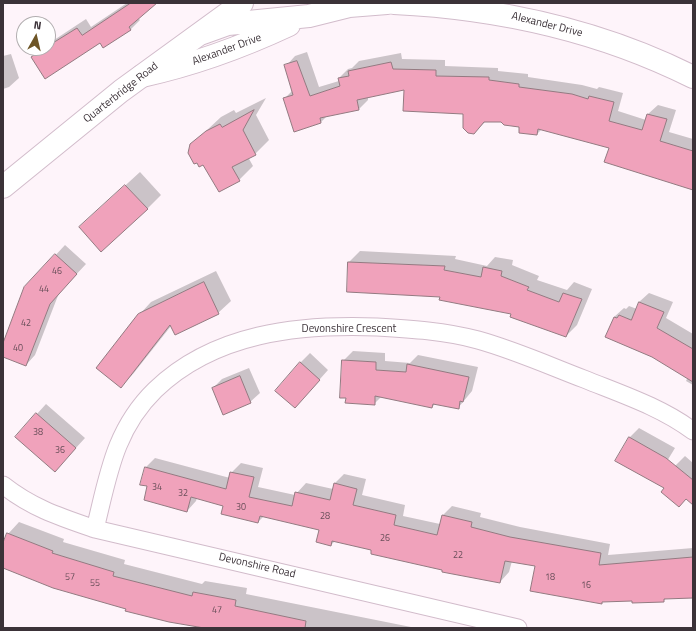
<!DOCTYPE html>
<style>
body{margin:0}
#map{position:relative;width:696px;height:631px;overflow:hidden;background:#fef4fa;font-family:"Titillium Web",sans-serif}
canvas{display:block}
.frame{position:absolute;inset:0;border:4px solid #3b3238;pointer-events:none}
.north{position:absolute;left:16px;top:16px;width:40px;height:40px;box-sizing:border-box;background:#fff;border:1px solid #b1adaf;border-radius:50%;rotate:8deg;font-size:11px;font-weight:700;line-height:16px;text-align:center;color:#3b3238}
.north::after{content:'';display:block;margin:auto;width:14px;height:18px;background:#6e5627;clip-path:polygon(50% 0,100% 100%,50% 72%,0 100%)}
</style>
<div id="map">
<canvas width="696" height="631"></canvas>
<div class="frame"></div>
<div class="north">N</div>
</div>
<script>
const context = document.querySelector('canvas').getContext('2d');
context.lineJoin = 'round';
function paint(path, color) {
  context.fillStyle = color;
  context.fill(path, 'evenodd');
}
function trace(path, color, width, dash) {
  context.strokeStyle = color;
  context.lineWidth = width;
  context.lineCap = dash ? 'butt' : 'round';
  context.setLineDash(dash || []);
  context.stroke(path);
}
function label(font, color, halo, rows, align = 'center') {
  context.font = font + ' "Titillium Web",sans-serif';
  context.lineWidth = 4;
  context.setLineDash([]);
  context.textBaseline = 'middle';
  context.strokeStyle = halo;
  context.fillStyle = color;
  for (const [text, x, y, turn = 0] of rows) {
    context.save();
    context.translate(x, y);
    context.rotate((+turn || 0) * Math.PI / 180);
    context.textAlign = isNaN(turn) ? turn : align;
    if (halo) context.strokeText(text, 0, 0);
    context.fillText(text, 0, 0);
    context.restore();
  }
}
const shadow = new Path2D(`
 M 127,3 L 155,3 L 138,18 L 140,20 L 130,30 L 100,42 L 32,57 L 41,48 L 48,48 L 48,44 L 86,19 L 91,27 Z
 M 307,52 L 319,87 L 339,81 L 339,78 L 348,69 L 352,68 L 359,61 L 401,53 L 402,59 L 445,60 L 445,66 L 498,68 L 498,71 L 528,74 L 528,77 L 582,85 L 597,89 L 599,87 L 623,93 L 618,111 L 646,120 L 648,114 L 658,105 L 676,110 L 669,132 L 693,139 L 693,189 L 610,147 L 542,129 L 537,134 L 520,127 L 502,121 L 486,121 L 474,133 L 464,113 L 405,89 L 368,96 L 368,100 L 359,109 L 328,115 L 321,122 L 284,99 L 293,90 L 286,66 L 295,56 Z
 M 11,54 L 19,78 L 9,87 L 3,89 L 3,56 Z
 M 266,98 L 256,115 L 269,140 L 255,154 L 248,157 L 253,166 L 239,180 L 211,178 L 191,145 L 221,117 L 234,110 L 236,113 Z
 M 140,172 L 161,195 L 147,209 L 94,214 Z
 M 65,245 L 86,264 L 59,293 L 35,355 L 26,365 L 3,356 L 3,345 L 25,288 Z
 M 360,251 L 456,256 L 455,259 L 487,266 L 495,257 L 513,260 L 512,265 L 539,276 L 537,280 L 567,290 L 574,282 L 592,289 L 577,325 L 566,336 L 512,314 L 441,296 L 349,262 Z
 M 216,271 L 231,301 L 218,313 L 171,326 L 133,374 L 121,386 L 139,315 L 151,302 Z
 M 649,293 L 673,302 L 666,318 L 693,334 L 693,385 L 686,381 L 688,377 L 614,317 L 624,308 L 626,309 L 629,306 L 637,309 L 639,302 Z
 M 353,351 L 385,353 L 385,361 L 410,363 L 418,355 L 478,367 L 472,391 L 458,408 L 436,403 L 432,407 L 381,397 L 374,404 L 343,361 Z
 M 310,353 L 328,370 L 304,397 L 300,363 Z
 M 249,368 L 260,393 L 250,402 L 213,388 L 222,379 Z
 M 46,404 L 85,438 L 64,461 L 16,437 Z
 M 639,428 L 675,448 L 661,471 L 617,460 L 630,437 Z
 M 685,456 L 693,463 L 693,504 L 686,498 L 657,484 Z
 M 155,458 L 230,478 L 231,473 L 241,463 L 263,468 L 258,487 L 295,495 L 306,483 L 333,489 L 334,484 L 344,474 L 366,479 L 362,495 L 405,505 L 403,516 L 440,524 L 442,516 L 452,506 L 481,513 L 480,517 L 520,527 L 610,544 L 608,555 L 693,548 L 693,593 L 667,598 L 663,601 L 633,600 L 603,601 L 601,603 L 536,565 L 512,561 L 509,572 L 500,582 L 335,541 L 331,545 L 320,529 L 264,516 L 258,522 L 224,506 L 197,498 L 196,501 L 187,511 L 148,486 L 146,467 Z
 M 19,522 L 64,539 L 63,542 L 125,560 L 124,564 L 202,584 L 205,581 L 247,588 L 246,594 L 416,628 L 208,628 L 127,609 L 3,567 L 3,546 L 8,534 Z`);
const building = new Path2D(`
 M 131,3 L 157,3 L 129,27 L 131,30 L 103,48 L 100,43 L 45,79 L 31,57 L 45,48 L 48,48 L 48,46 L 77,28 L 82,35 Z
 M 297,61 L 310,96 L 340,86 L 338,78 L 349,76 L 348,71 L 391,62 L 393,69 L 436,70 L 436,76 L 489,77 L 489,80 L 519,84 L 519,87 L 572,94 L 588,99 L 589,96 L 614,102 L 609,121 L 642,130 L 647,114 L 667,119 L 660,141 L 693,151 L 693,190 L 604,162 L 609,148 L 538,129 L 537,135 L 519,133 L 519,127 L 504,125 L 501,122 L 484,122 L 474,134 L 468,133 L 463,128 L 463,114 L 403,111 L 404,90 L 357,100 L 359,110 L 320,118 L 321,123 L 294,132 L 283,98 L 293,95 L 284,65 Z
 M 254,110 L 243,130 L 256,155 L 232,167 L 240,181 L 219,192 L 203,165 L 199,167 L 197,163 L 194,164 L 188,153 L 190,144 L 206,131 L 220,124 L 222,127 Z
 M 125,185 L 148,209 L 101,252 L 79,227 Z
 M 55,254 L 77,274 L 50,304 L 26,366 L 3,357 L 3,343 L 24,287 Z
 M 348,262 L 445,266 L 444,270 L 481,277 L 483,267 L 502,271 L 501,276 L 529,287 L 527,290 L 559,302 L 563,293 L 582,299 L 566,337 L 510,317 L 511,314 L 439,300 L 440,297 L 347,292 Z
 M 204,282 L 219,314 L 175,335 L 170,325 L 121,388 L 96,368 L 138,314 Z
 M 639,302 L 664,312 L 657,328 L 693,349 L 693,382 L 652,357 L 605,337 L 614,317 L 617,318 L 619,315 L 631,320 Z
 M 342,360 L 376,362 L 376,370 L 406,372 L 407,364 L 469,377 L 463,402 L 460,401 L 459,409 L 433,404 L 432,408 L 375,396 L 375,405 L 345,403 L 346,398 L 340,398 Z
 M 300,362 L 320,380 L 295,408 L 275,391 Z
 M 240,376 L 251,403 L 223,415 L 212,388 Z
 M 36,413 L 76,448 L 55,472 L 15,437 Z
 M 629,437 L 666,458 L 693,480 L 693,505 L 686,499 L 679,507 L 661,492 L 664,488 L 615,461 Z
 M 145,467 L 226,489 L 230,472 L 254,477 L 249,497 L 292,506 L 295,492 L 330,500 L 334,483 L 357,489 L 353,505 L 396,515 L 394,525 L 437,535 L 442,515 L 472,522 L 471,527 L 510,537 L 601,553 L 599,565 L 693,557 L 693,598 L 664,599 L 664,602 L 632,603 L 632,601 L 602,602 L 602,604 L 530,591 L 535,566 L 505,561 L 500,583 L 442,572 L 442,570 L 371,554 L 371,550 L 332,541 L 331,546 L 316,542 L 319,530 L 260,516 L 258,523 L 221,514 L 223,506 L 191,497 L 187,512 L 144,500 L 147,486 L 140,485 Z
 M 7,533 L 53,551 L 52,553 L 114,572 L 113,576 L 192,596 L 193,592 L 236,600 L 235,606 L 306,621 L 305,628 L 204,628 L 169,622 L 125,611 L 126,609 L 53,588 L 3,568 L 3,543 Z`);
const minor = new Path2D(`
 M 3,485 C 32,508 60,517 95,529 L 518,628
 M 95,529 C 108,477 114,430 155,390 C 214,333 298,324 377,327 C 411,329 445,331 478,340 C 514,350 550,366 584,379 C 621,394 661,407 693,431`);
const secondary = new Path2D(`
 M 394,3 C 499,8 599,30 693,77
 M 203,33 L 228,24 L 309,16 L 349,6 L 387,3
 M 142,76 C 192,65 242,47 289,25`);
const trunk = new Path2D(`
 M 3,187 L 121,91 L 242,3`);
const numberNames = [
 ["46",57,272],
 ["44",44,290],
 ["42",26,324],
 ["40",18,349],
 ["38",38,433],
 ["36",60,451],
 ["34",157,488],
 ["32",183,494],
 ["30",241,508],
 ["28",325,517],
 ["26",385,539],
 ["22",458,556],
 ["57",70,578],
 ["18",550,578],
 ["55",95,584],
 ["16",586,586],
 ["47",217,611]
];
const streetNames = [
 ["Alexander Drive",547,25,14],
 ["Alexander Drive",227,50,-20],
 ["Quarterbridge Road",121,93,-38],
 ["Devonshire Crescent",349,329],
 ["Devonshire Road",257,566,13]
];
paint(shadow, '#0003');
paint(building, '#f0a2bb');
trace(building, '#937a81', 1);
trace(minor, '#d2bccb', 19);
trace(secondary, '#d2bccb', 24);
trace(trunk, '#d2bccb', 24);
trace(minor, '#fff', 17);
trace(secondary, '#fff', 22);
trace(trunk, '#fff', 22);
label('9px', '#684e59', null, numberNames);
label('11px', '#3b3238', '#fff', streetNames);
</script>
